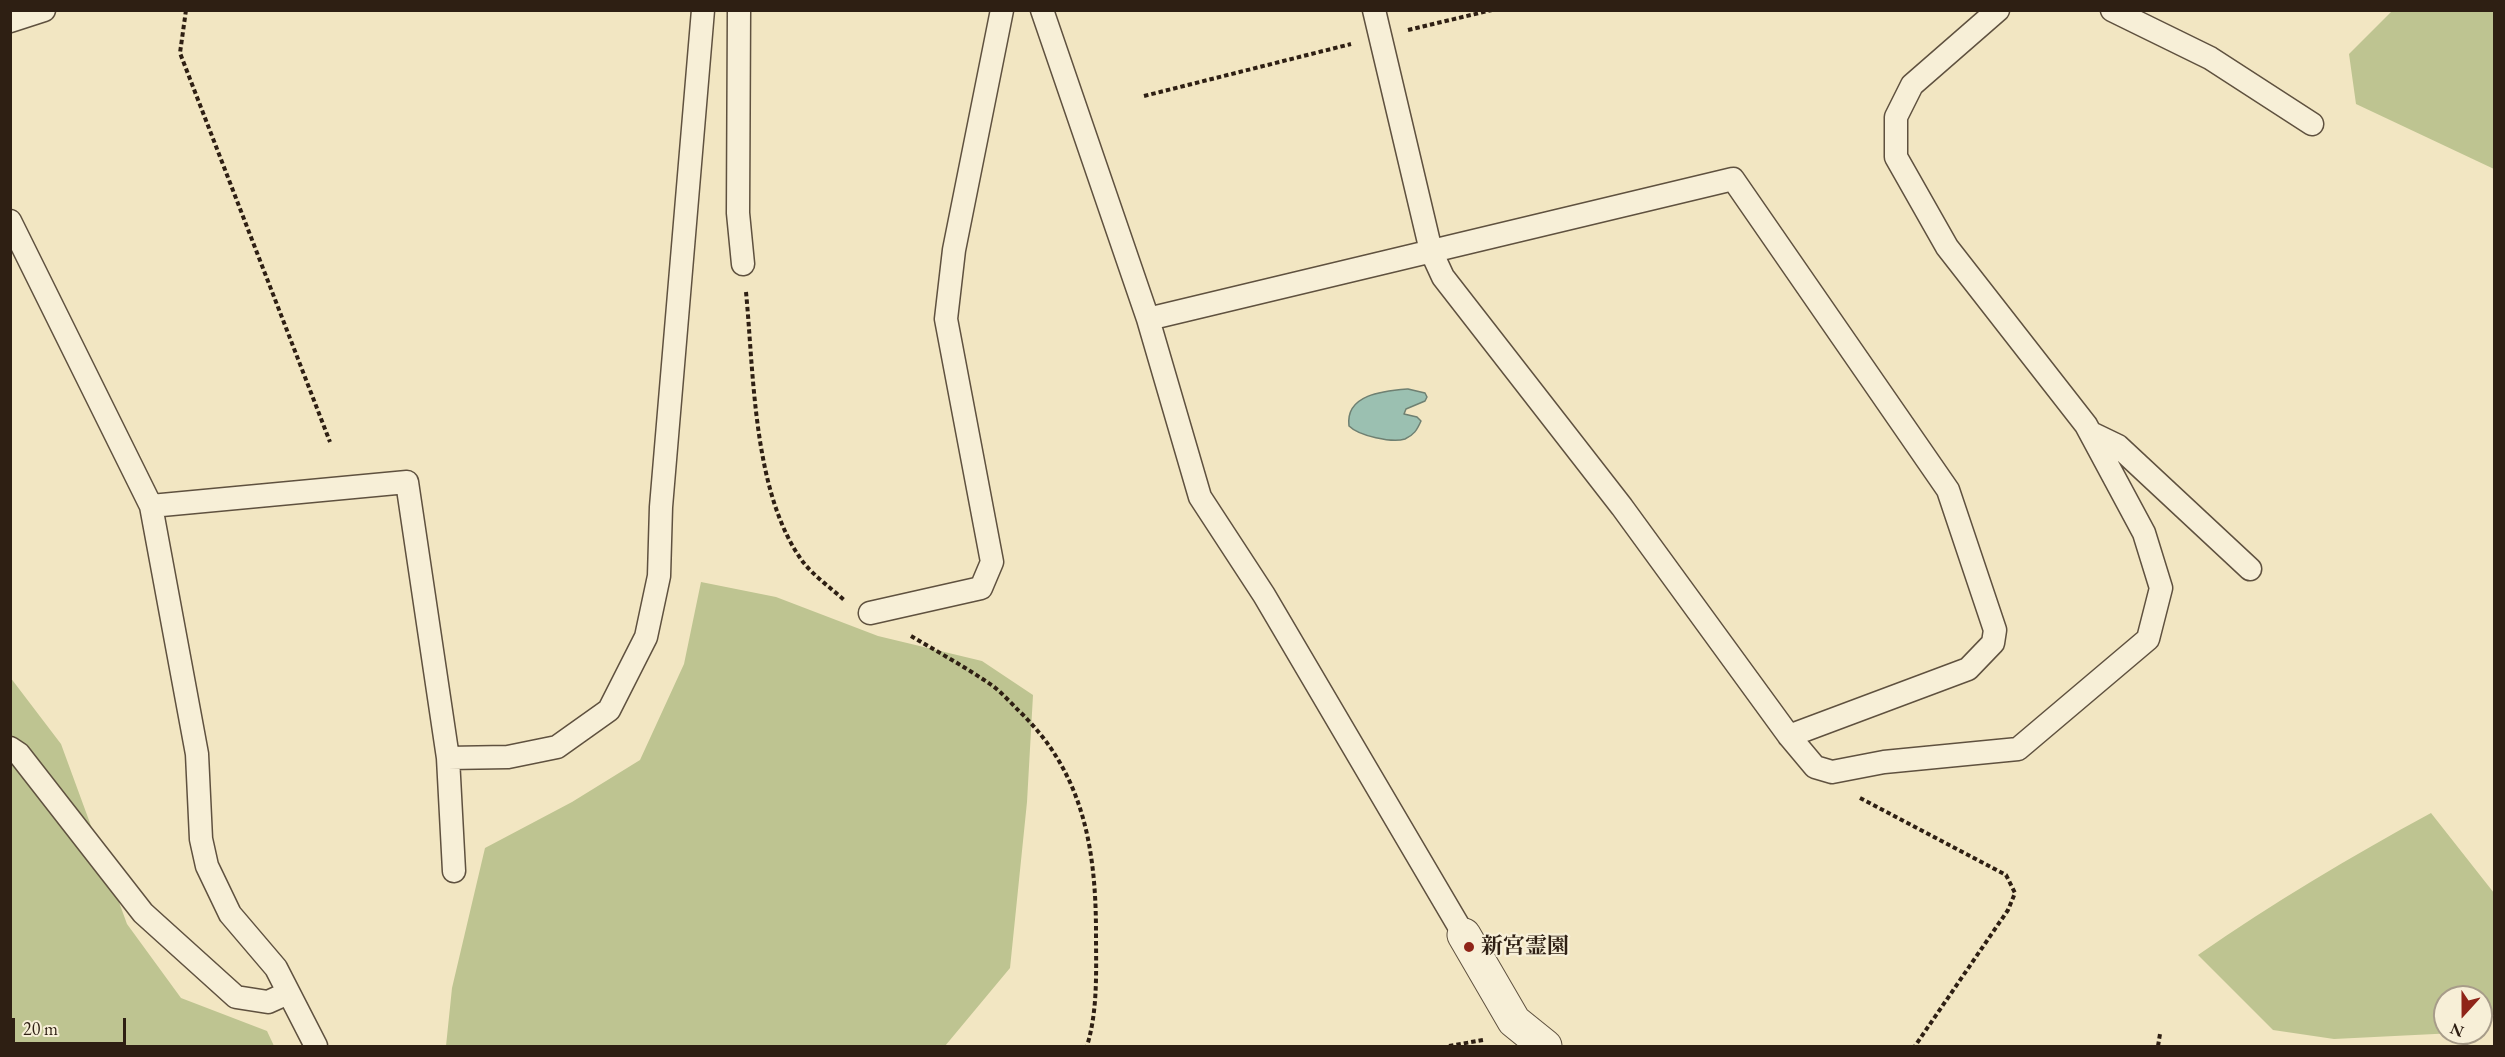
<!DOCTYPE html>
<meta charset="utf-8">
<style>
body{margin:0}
#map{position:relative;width:2505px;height:1057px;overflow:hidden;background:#f2e6c2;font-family:"EB Garamond",serif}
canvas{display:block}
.frame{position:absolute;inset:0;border:12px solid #2e1f13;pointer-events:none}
.north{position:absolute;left:2433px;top:985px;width:60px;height:60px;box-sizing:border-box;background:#f7efd7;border:2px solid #a79c89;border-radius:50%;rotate:201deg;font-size:16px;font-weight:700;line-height:24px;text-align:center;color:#2e1f13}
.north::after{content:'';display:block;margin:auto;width:21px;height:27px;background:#8f2418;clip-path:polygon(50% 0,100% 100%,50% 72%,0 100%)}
.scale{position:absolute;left:12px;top:1018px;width:114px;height:27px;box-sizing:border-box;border:3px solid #2e1f13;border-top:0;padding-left:8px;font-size:18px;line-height:21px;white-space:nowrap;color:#2e1f13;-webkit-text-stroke:4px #f7efd7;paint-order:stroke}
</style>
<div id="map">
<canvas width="2505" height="1057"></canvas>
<div class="frame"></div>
<div class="north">N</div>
<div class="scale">20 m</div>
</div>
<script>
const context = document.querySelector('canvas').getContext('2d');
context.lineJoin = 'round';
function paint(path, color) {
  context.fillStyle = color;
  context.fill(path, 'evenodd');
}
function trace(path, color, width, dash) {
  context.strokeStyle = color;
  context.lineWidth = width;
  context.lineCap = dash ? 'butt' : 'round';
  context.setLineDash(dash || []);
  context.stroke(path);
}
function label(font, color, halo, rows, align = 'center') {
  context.font = font + ' "EB Garamond","Noto Serif JP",serif';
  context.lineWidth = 4.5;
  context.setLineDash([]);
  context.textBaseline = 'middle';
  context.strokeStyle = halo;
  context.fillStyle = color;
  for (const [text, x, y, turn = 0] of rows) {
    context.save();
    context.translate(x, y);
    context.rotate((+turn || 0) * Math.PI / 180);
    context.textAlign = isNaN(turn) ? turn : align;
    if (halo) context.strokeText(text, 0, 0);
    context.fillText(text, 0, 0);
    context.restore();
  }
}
const green = new Path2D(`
 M 2392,11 L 2494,11 L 2494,169 L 2356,104 L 2349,54 Z
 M 701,582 L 776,597 L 878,636 L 982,661 L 1033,695 L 1027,802 L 1010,968 L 945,1046 L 446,1046 L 452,988 L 485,848 L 572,802 L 640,760 L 684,664 Z
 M 10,677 L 61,744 L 127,924 L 181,998 L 267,1031 L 274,1046 L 11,1046 Z
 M 2431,813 L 2494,893 L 2494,1015 L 2481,1024 L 2481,997 L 2445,997 L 2445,1033 L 2455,1033 L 2334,1039 L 2273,1030 L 2198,955 C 2273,903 2350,857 2431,813 Z`);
const water = new Path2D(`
 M 1408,389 L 1425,393 L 1427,397 L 1425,401 L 1406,409 L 1404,414 L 1417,417 L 1421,421 C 1417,430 1414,435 1405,439 C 1392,443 1359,436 1349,426 C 1345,394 1384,391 1408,389 Z`);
const path = new Path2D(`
 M 186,10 L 180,53 L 330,442
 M 1408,30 L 1492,10
 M 1144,96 L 1351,44
 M 746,292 C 754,375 753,494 803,562 C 814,576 831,588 844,600
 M 911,636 C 938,652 967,668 993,686 C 1002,693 1011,703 1019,711 C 1083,772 1096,848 1096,933 C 1096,971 1098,1010 1087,1046
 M 1860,798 L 2006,875 L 2015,893 L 2008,910 L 1915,1046
 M 1449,1046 L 1483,1040
 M 2158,1046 L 2160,1034`);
const lane = new Path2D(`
 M 739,10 L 738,213 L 743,264
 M 1042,10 L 1148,319 L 1200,497 L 1264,595 L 1464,935
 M 1374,10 L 1431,251 L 1443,277 L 1622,507 L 1789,736 L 1815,767 L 1832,772 L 1884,762 L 2018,749 L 2148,639 L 2161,588 L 2144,533 L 2086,425 L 1947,247 L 1896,157 L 1896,117 L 1912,85 L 1998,10
 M 2112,10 L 2210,58 L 2312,124
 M 10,21 L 44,10
 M 10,221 L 151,506 L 407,482 L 448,758 L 508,757 L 557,747 L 609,710 L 646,637 L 659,576 L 661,507 L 703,10
 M 1148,319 L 1733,179 L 1948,490 L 1995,630 L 1993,643 L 1968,669 L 1789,736
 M 2091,433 L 2118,446 L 2250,569
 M 151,506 L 197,754 L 201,839 L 207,866 L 230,914 L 276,968 L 316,1046
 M 870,613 L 981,588 L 992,562 L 946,319 L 954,250 L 1002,10
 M 10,748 L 19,754 L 143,913 L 236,997 L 268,1002 L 288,993
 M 448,758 L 454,871`);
const street = new Path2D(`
 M 1464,935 L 1514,1021 L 1545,1046`);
const markers = [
 [1469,947,6,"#8f2418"]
];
const poiNames = [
 ["新宮霊園",1481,947]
];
paint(green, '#bec491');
paint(water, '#9bc0b1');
trace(water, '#6f8072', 1.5);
trace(lane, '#5f513f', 25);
trace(street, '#5f513f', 35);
trace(path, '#2e1f13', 4, [4.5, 3]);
trace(lane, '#f7efd7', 22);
trace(street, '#f7efd7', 33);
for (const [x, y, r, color] of markers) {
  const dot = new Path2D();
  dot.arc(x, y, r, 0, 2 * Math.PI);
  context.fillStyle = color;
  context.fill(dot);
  trace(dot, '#f7efd7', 2);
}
label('bold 22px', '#2e1f13', '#f7efd7', poiNames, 'left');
</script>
